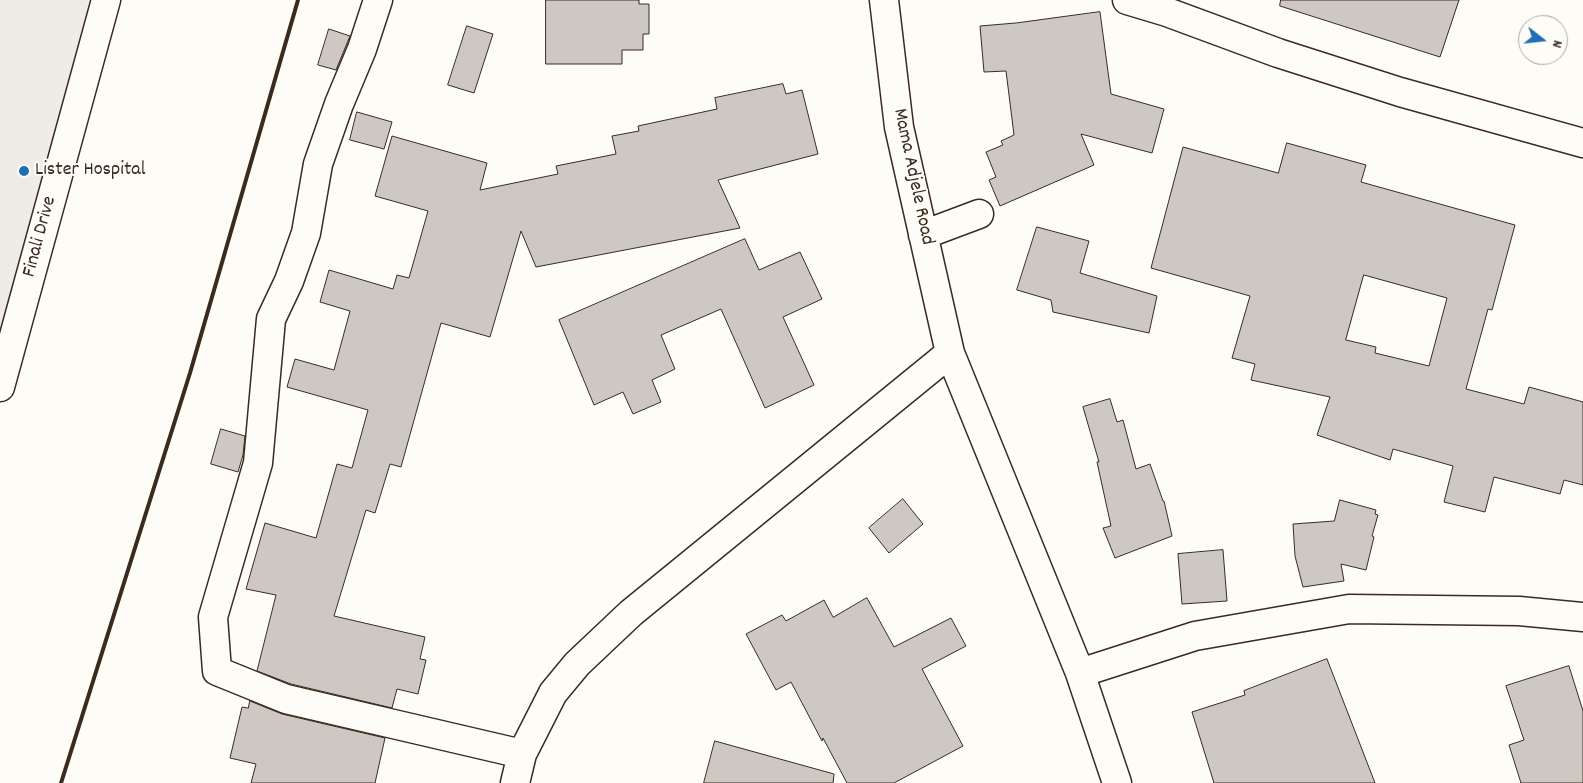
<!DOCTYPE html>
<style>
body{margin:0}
#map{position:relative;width:1583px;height:783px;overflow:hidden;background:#fdfcf7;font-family:Dekko,sans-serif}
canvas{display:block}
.north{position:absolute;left:1518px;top:15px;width:50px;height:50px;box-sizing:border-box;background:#fdfcf7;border:1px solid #afa8a0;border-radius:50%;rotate:106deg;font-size:14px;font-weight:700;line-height:20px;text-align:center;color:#3b2a1e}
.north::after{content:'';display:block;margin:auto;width:18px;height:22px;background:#1f6fb2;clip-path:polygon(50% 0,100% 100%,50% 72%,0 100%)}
</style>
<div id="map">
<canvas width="1583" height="783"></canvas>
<div class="north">N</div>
</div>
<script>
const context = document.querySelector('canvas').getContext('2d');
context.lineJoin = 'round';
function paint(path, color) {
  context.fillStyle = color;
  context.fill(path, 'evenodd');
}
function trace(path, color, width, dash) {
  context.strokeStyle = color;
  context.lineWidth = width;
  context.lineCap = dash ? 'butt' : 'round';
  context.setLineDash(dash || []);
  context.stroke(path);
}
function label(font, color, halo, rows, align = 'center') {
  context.font = font + ' Dekko,sans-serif';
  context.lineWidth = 4;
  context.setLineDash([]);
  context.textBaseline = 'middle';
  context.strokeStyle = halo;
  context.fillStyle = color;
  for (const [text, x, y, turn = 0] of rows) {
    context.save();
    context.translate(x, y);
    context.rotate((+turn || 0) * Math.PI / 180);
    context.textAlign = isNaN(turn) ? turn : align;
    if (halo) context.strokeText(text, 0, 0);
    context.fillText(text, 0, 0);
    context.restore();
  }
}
const built = new Path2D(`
 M 0,0 L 96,0 L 0,342 Z`);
const building = new Path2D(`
 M 546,0 L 639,0 L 639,4 L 649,4 L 649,34 L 643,34 L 643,50 L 622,50 L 622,64 L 546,64 Z
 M 1281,0 L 1459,0 L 1440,57 L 1280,6 Z
 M 1100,12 L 1111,94 L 1164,109 L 1152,153 L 1081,134 L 1094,165 L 1000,206 L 989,180 L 996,177 L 986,152 L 1003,145 L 1001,141 L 1014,135 L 1006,71 L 984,72 L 980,26 L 1016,23 Z
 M 467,26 L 493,34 L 474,93 L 448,85 Z
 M 329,29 L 350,36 L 336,70 L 318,65 Z
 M 783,84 L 786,94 L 802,90 L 818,154 L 718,180 L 740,228 L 536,267 L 521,231 L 490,337 L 441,323 L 401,467 L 390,464 L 375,513 L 366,510 L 334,616 L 425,637 L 420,659 L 426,660 L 418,694 L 397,689 L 392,708 L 291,684 L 257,671 L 276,595 L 246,589 L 265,523 L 316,538 L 337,464 L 352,468 L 368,410 L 287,387 L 295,359 L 334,370 L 350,311 L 320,302 L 329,270 L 393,289 L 397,275 L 409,278 L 428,211 L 375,196 L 392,136 L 487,163 L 480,190 L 558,174 L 556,166 L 616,154 L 612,136 L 639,131 L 638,126 L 717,109 L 715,98 Z
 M 357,112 L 392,122 L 384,149 L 350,140 Z
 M 1287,143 L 1366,165 L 1361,182 L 1515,225 L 1492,310 L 1488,309 L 1466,389 L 1524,404 L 1529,387 L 1583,402 L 1583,485 L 1564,480 L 1560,494 L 1494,477 L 1485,512 L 1444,502 L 1453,466 L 1393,449 L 1390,460 L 1317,435 L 1330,397 L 1251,380 L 1255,364 L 1232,358 L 1250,296 L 1151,268 L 1183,147 L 1278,173 ZM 1364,275 L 1447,298 L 1429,366 L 1375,353 L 1376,347 L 1346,340 Z
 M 1037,227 L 1089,241 L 1080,273 L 1157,296 L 1149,333 L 1053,312 L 1051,300 L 1017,290 Z
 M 745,239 L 759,270 L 800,252 L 822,299 L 783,317 L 814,385 L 765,408 L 721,309 L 661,335 L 675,369 L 652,380 L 661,402 L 633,414 L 623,392 L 594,405 L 559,320 Z
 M 1110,399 L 1117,422 L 1123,420 L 1136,469 L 1150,464 L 1163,501 L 1164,501 L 1172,536 L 1115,558 L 1103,528 L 1111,526 L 1097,462 L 1099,462 L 1083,407 Z
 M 221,429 L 245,436 L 243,455 L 238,472 L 211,464 Z
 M 903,499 L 923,524 L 889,553 L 869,528 Z
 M 1340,500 L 1376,510 L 1375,514 L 1378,515 L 1372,536 L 1374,537 L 1366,570 L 1341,564 L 1344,581 L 1303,587 L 1295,556 L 1293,524 L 1334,521 Z
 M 1223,550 L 1227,601 L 1182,604 L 1178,554 Z
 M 867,598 L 894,647 L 951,618 L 966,646 L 922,669 L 963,746 L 894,783 L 847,783 L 823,738 L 822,741 L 791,682 L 776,690 L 746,634 L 782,615 L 786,621 L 824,600 L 833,617 Z
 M 1327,659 L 1375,783 L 1214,783 L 1192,712 L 1245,695 L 1244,691 Z
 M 1569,666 L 1583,711 L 1583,783 L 1521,783 L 1509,745 L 1524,740 L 1506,686 Z
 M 250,701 L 282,714 L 385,738 L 375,783 L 251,783 L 256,764 L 230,758 L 242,707 L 248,708 Z
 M 715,741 L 834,774 L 833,783 L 704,783 Z`);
const minor = new Path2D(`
 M 378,0 L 362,49 L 339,104 L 318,164 L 306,233 L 289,281 L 271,319 L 258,463 L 213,617 L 217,671 L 286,699 L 522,754
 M 884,0 L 899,127 L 950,353 L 1080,673 L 1117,783
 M 1127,0 L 1167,12 L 1278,53 L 1400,92 L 1583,143
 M 923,235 L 979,214
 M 0,387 L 106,0
 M 1080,673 L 1195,636 L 1349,609 L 1519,611 L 1583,617
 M 515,783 L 522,754 L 553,693 L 577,664 L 631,613 L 950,353`);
const rail = new Path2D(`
 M 61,783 L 190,373 L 298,0`);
const markers = [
 [24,171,6,"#1f6fb2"]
];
const poiNames = [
 ["Lister Hospital",35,171]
];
const streetNames = [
 ["Mama Adjele Road",912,177,78],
 ["Finali Drive",41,237,-75]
];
paint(built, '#efece7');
paint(building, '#cdc8c2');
trace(building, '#3b2a1e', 1);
trace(minor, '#3b2a1e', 31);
trace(minor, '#fdfcf7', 28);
trace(rail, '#3b2a1e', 4);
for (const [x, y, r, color] of markers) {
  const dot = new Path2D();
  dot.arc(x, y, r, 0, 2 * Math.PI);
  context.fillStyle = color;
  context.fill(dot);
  trace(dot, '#fdfcf7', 2);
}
label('20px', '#3b2a1e', '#fdfcf7', poiNames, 'left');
label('20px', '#3b2a1e', '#fdfcf7', streetNames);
</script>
